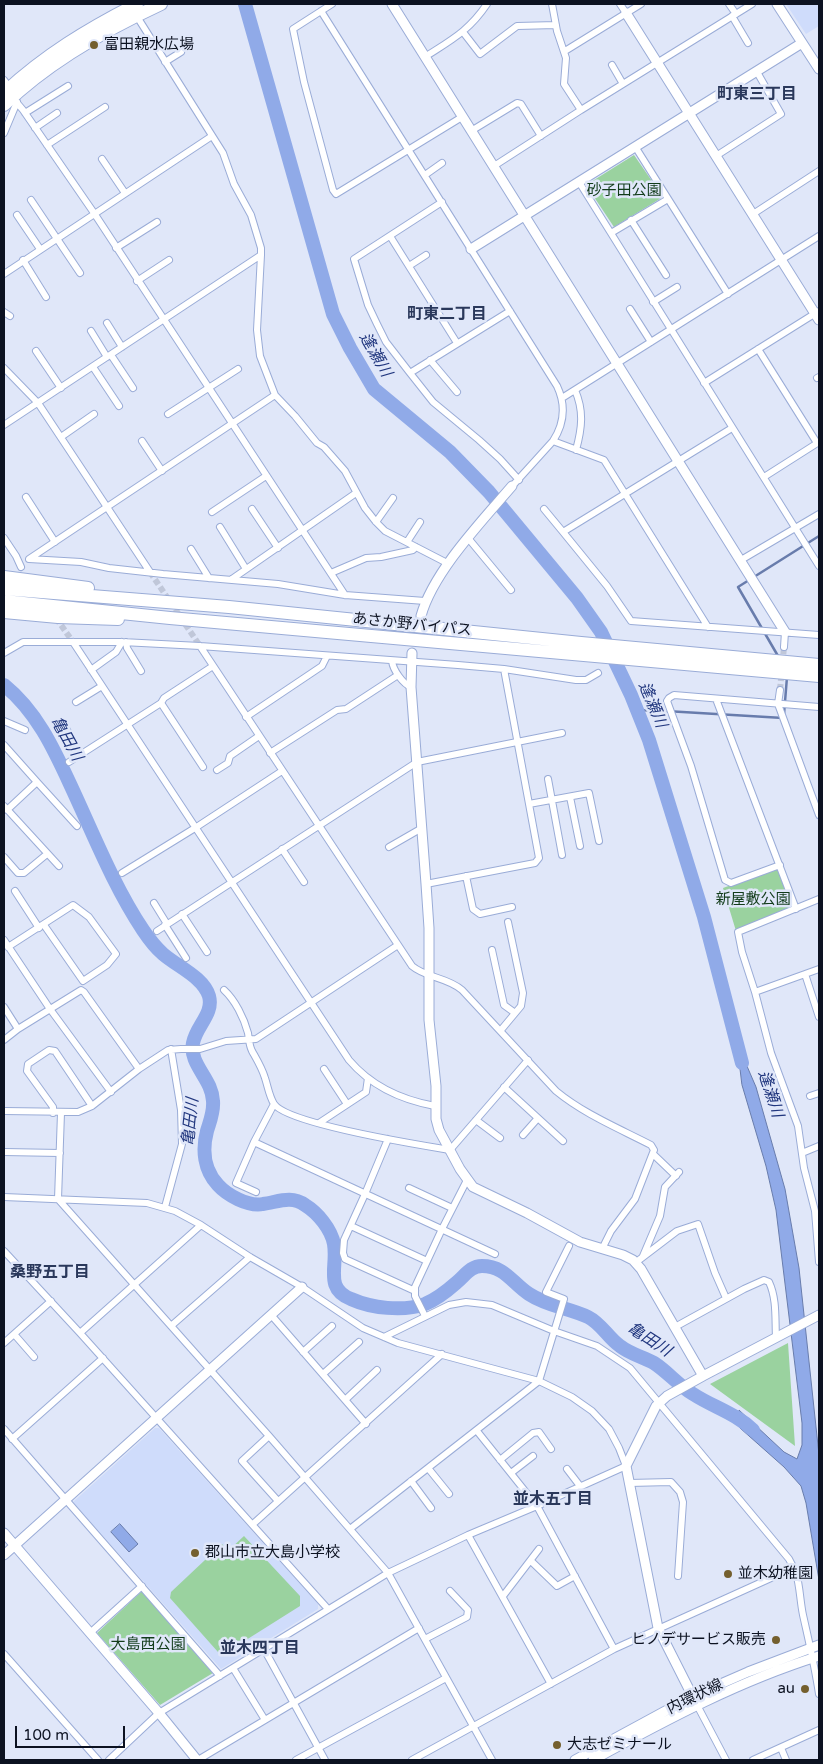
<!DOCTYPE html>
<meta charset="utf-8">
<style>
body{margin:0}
#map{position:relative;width:823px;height:1764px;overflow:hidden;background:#e0e7f9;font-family:"Varela Round",sans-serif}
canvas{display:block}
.frame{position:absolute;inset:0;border:5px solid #0c1221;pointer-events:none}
.scale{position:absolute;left:15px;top:1726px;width:110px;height:22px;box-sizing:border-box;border:2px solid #0c1221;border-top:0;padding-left:6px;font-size:15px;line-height:18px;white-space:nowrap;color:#0c1221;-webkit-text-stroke:4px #e0e7f9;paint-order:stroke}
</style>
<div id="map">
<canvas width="823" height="1764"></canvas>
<div class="frame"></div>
<div class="scale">100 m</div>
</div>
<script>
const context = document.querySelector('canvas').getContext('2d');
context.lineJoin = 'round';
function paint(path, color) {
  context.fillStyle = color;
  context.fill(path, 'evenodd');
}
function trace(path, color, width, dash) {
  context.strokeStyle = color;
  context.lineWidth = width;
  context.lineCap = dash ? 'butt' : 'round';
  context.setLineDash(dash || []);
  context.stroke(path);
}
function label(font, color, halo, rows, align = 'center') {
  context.font = font + ' "Varela Round","Noto Sans JP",sans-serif';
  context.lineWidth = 5;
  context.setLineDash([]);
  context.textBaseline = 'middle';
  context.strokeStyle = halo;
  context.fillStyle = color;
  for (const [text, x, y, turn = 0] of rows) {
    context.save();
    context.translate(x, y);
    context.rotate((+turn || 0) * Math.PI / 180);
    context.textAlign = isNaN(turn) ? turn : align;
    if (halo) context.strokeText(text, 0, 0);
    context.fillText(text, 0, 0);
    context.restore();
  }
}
const built = new Path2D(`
 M 786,4 L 819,4 L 819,26 L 806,34 Z
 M 155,1428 L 159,1428 L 318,1604 L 318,1609 L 221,1669 L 73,1502 Z`);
const green = new Path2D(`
 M 634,155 L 663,197 L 614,227 L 586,185 Z
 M 778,868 L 794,908 L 736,931 L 723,888 Z
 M 788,1343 L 795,1446 L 710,1384 Z
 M 244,1536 L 300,1596 L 300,1606 L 227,1652 L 218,1652 L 170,1598 L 171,1592 L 222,1544 L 228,1551 Z
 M 142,1591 L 213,1673 L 160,1705 L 97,1633 Z`);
const water = new Path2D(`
 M 737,1043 L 756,1087 L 785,1189 L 799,1268 L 819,1455 L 819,1580 L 806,1503 L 801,1486 L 784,1467 L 740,1428 L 739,1410 L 784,1452 L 797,1459 L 802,1445 L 802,1423 L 776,1210 L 766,1166 L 742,1085 Z
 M 120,1524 L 138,1544 L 129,1552 L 111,1532 Z`);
const stream = new Path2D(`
 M 778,656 L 738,587 L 819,536
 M 637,711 L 649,710 L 783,718
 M 784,714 L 787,677`);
const river = new Path2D(`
 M 245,4 L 333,314 L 350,348 L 374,389 L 450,452 L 489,492 L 577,598 L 601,632 L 631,695 L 649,740 L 704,917 L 742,1063
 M 4,685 C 36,711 53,747 70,784 C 93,833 113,885 143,930 C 149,939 155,947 163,954 C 178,967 203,977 209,996 C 214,1014 196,1026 193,1043 C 189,1065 212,1078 213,1101 C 214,1112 210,1121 207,1131 C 202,1150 204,1170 218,1185 C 227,1195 248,1207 263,1204 C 278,1202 291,1195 305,1205 C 318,1213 331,1229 334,1244 C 338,1267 324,1288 351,1299 C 371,1308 403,1312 425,1304 C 437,1299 447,1291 456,1283 C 465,1276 470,1266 482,1266 C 505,1266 512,1283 529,1294 C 547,1306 569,1308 588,1317 C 602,1324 608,1338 620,1346 C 630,1354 643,1357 654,1363 C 668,1372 679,1386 693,1394 C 713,1407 735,1413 753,1430`);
const streetTunnel = new Path2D(`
 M 150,572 L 200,646
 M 56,618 L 73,642
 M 780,690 L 784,647`);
const street = new Path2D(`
 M 332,4 L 293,29 L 304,82 L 333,190 L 336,194 L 462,117
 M 620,4 L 626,13
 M 729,4 L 736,14
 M 321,11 L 557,386 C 566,405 564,424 553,441 L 604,460 L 708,627
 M 732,16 L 748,43
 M 463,32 L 480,54 L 517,26 L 556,25
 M 565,51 L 641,4
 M 425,57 C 451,40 469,31 487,4
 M 165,62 L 181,52
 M 612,65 L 623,84
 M 4,80 L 10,88 L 12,97 L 23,110 L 94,213 L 345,595
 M 581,110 L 752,4
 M 25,113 L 68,86
 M 35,128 L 57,113
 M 471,131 L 517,103 L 521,104 L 541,136
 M 4,133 L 17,102
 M 47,145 L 105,107
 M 636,148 L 728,294
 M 716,156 L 781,114 L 757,72
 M 102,159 L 125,193
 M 494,166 L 581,110 L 564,84 L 566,58 L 557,31 L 552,4
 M 425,175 L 442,163
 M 579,182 L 819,566
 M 31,200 L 80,273
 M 442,202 L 354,259 L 368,305 L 377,324 L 386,342 L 410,373 L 510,311
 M 753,214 L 819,171
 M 17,215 L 40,249
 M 631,220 L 666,275
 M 611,233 L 668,199
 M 390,236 L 457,343
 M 116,248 L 157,222
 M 261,255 L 257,330 L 260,356 L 275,395
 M 23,260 L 46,297
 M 409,266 L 426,255
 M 4,274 L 212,136
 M 137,281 L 169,260
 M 653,302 L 677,287
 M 630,309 L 651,342
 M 4,312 L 10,316
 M 107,323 L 122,347
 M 91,331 L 107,357
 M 758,349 L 817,443
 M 36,351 L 61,388
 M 111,355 L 133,388
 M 430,360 L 457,392
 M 93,367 L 119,406
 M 4,368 L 38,403 L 150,572
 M 410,373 L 433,402 L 479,440 L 500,459 L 519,480
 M 817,378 L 819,377
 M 704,383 L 819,311
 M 575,390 C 584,411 582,428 576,450
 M 562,398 L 819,236
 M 168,414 L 238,369
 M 4,425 L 261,255 L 261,248 L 251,215 L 234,184 L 223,153 L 136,15
 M 732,428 L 563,532 L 607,586 L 631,621 L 819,635
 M 61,437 L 94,414
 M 142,441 L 162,471
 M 764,477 L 819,442
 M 515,483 L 553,441
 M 26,497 L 55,542
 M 252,509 L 278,548
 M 544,509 L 563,532
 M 212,512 L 266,476
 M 376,522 L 393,498
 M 220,527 L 246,569
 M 4,538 L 16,556 L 21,567
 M 468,538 L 511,590
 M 407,542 L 420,522
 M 191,549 L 209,578
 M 741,560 L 819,514
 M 331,573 L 366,558 L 381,557 L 413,550 L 416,547
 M 232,579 L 356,493
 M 425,601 L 345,595 L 278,584 L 163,574 L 109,568 L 81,562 L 29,559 L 275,395 L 295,416 L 317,443 L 324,447 L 345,471 L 365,508 L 376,522 L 385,531 L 449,564
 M 73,642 L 349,1060 C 371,1086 402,1100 435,1106
 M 126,642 L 127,648 L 141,671
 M 200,646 L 412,966 C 426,978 447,977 462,990 L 556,1091 C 584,1114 618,1128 651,1145 L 654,1150 L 635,1199 L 611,1231 L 602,1249
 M 784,647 L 785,632
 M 4,653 L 23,642 L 122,642 L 200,646 L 458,665 L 504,669 L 576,680 L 586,680 L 598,673
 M 392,661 C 393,670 403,684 411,687
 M 91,670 L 116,652 L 122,642
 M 780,690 L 778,704 L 819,815
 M 716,699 L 796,909
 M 76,702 L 102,686
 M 161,703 L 203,767
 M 246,717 L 322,666 L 327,656
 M 4,721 L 25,730
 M 67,730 L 81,755
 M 4,745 L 37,782 L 7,810
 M 270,753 L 337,710 L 346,709 L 398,675
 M 69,762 L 161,703 L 164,698 L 213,666
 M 217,770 L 228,763 L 230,756 L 259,736
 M 548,779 L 562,855
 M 37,782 L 77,826
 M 570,797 L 580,846
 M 529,804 L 589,793 L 599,841
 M 4,806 L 59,866
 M 389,847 L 422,828
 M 282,849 L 304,882
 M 4,857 L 18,873 L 24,873 L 47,854
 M 780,865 L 731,883 L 725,880 L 691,766 L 667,701 L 669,698 L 674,695 L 819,707
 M 122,873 L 195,828 L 282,771
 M 466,876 L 473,909 L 480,914 L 512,907
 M 426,884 L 535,863 L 539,858 L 504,669
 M 15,891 L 39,928
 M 819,899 L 738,932 L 742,952 L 755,992 L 771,1053 L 798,1126 L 804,1168 L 815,1211 L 819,1262
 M 154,903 L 167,924
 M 182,914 L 207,952
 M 165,925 L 186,958
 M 157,931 L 417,762 L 562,733
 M 4,940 L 50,1009 L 111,1092
 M 8,947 L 73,905 L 89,917 L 116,954 L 107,965 L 83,981 L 44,925
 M 492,950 L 504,1005 L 515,1013
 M 805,974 L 819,1017
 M 224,990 C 235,1000 244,1018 248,1033 C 249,1039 249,1045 252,1051 C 257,1060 262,1068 265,1078 C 268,1087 269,1096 274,1104 C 288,1124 420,1145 450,1150 L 528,1060
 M 755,992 L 819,969
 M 4,1007 L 18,1029 L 81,990 L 84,992 L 139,1069
 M 501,1030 L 521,1006 L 523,993 L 508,922
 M 4,1040 L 18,1029
 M 324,1069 L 347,1104
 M 504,1087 L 563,1141
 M 810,1096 L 819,1093
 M 4,1111 L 78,1112 L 92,1106 L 139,1069 L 168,1050 L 181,1049 L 200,1049 L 226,1041 L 256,1039 L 398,945
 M 53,1113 L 53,1107 L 27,1071 L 28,1064 L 49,1050 L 55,1051 L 92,1106
 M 61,1113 L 58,1199 L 269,1436 L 388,1573 L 492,1760
 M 476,1120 L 500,1138
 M 319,1123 L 366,1092 L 368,1078
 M 523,1135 L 538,1118
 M 388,1139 L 365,1194 L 344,1240 L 343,1253 L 345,1259 L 415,1291
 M 254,1142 L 495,1254
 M 4,1152 L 60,1153
 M 802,1153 L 819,1146
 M 653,1154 L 676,1176
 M 409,1188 L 452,1208
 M 256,1192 L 236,1183 L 254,1142 L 274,1104
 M 4,1197 L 147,1203 L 175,1211 L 201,1225 L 250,1257 L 302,1287 L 363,1328 L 398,1343 L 539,1381 L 572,1397 L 592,1411 L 609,1429 L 619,1448 L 626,1466 L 537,1506 L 468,1535 L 388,1573 L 159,1713 L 109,1760
 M 165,1207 L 182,1144 L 181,1110 L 171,1049
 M 351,1226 L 427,1261
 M 4,1251 L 80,1333 L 328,1609
 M 643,1256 L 660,1216 L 665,1187 L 679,1172
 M 635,1263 L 677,1231 L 698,1224 L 715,1273 L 726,1298
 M 272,1316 L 366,1424
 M 425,1316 L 415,1296 L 415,1287 L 442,1229 L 467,1180
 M 171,1326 L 250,1257
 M 675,1327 L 744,1289 L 764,1280 L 769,1282 C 777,1299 775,1319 776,1337
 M 80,1333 L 201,1225
 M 14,1334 L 34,1357
 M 384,1337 L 449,1305 L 466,1302 L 492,1305 L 554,1331 L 597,1346 L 630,1368 L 789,1559 C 791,1563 794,1568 796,1573 C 800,1586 800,1601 803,1615 C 809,1642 815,1667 819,1694
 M 4,1343 L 51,1301
 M 303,1352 L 332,1326
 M 323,1374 L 359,1342
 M 345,1400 L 377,1370
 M 4,1429 L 220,1676
 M 477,1431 L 537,1506 L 614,1649
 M 269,1436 L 242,1461 L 278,1501
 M 12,1439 L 103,1358
 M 500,1460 L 533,1433 L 539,1432 L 551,1449
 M 428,1468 L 449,1494
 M 567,1469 L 580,1486
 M 511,1473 L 533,1456
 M 411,1481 L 431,1508
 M 629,1483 L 671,1482 L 680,1492 L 683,1502 L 678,1576
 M 253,1524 L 442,1354
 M 350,1529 L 539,1381 L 564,1299 L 546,1292 L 569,1246
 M 468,1535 L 551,1684
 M 531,1561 L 557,1586 L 575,1576
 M 503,1596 L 539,1549
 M 90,1633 L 142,1586
 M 425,1639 L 467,1617 L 468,1610 L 450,1591
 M 264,1649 L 325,1760
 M 4,1654 L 98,1760
 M 233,1668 L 265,1720
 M 697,1705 L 726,1760
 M 781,1748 L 786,1760
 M 198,1760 L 419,1628
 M 296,1760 L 446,1678
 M 412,1760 L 614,1649 L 793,1568
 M 753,1760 L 819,1730`);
const secondary = new Path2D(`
 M 392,4 L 785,632
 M 777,4 L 819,69
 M 626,13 L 819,320
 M 471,249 L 802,43
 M 421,616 C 433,572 482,521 512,486
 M 412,653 L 411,687 L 426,884 L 429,928 L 429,1020 L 436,1086 L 436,1119 L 439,1130 L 460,1169 L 473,1187 L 527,1213 L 580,1242 L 623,1255 L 633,1260 L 641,1269 L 703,1376
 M 4,1533 L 159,1713 L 197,1760
 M 4,1555 L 302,1287
 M 697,1705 L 658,1628 L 626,1466 L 656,1406 L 667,1396 L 703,1376 L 819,1315
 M 575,1760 L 693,1696 L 748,1672 L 819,1645
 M 593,1760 C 666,1720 739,1681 819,1656`);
const highway = new Path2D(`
 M 4,93 C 45,55 88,29 137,4
 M 4,105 C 48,62 105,30 161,4
 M 4,577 L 88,588
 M 4,589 L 229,607 L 581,643 L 819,665
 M 4,601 L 170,618 L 819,676
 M 4,612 L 58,617 L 118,619`);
const markers = [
 [94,45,5,"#745f2e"],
 [195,1553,5,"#745f2e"],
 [728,1574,5,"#745f2e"],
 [776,1640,5,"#745f2e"],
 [805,1689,5,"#745f2e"],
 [557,1745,5,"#745f2e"]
];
const poiNames = [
 ["富田親水広場",104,45],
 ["郡山市立大島小学校",205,1553],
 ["並木幼稚園",738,1574],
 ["ヒノデサービス販売",766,1640,"right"],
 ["au",795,1689,"right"],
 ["大志ゼミナール",567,1745]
];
const parkNames = [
 ["砂子田公園",624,191],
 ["新屋敷公園",753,900],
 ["大島西公園",148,1645]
];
const streetNames = [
 ["あさか野バイパス",412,625,6],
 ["内環状線",695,1697,-26]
];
const neighbourhoodNames = [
 ["町東三丁目",757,95],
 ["町東二丁目",447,315],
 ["桑野五丁目",50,1273],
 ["並木五丁目",553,1500],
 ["並木四丁目",260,1649]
];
const waterNames = [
 ["逢瀬川",375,355,60],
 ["逢瀬川",652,705,67],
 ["亀田川",66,739,61],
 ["逢瀬川",770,1094,72],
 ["亀田川",191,1122,-84],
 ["亀田川",649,1340,33]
];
paint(built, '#cfdcfb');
paint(green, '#9ad29f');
paint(water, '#90aae8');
trace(water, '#687cac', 1);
trace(stream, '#687cac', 2.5);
trace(river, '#90aae8', 14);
trace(streetTunnel, '#c0c7d9', 6, [6, 3]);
trace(street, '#9aacd7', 8);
trace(secondary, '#9aacd7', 11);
trace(highway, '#9aacd7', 14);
trace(street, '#fff', 6);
trace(secondary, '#fff', 9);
trace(highway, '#fff', 12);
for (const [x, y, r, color] of markers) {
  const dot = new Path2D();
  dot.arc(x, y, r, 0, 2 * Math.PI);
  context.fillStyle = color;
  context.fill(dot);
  trace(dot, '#e0e7f9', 2);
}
label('15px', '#0c1221', '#e0e7f9', poiNames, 'left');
label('15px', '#123c1a', '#e0e7f9', parkNames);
label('15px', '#0c1221', '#e0e7f9', streetNames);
label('bold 16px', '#2a385b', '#e0e7f9', neighbourhoodNames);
label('italic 16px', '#20367e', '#e0e7f9', waterNames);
</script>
